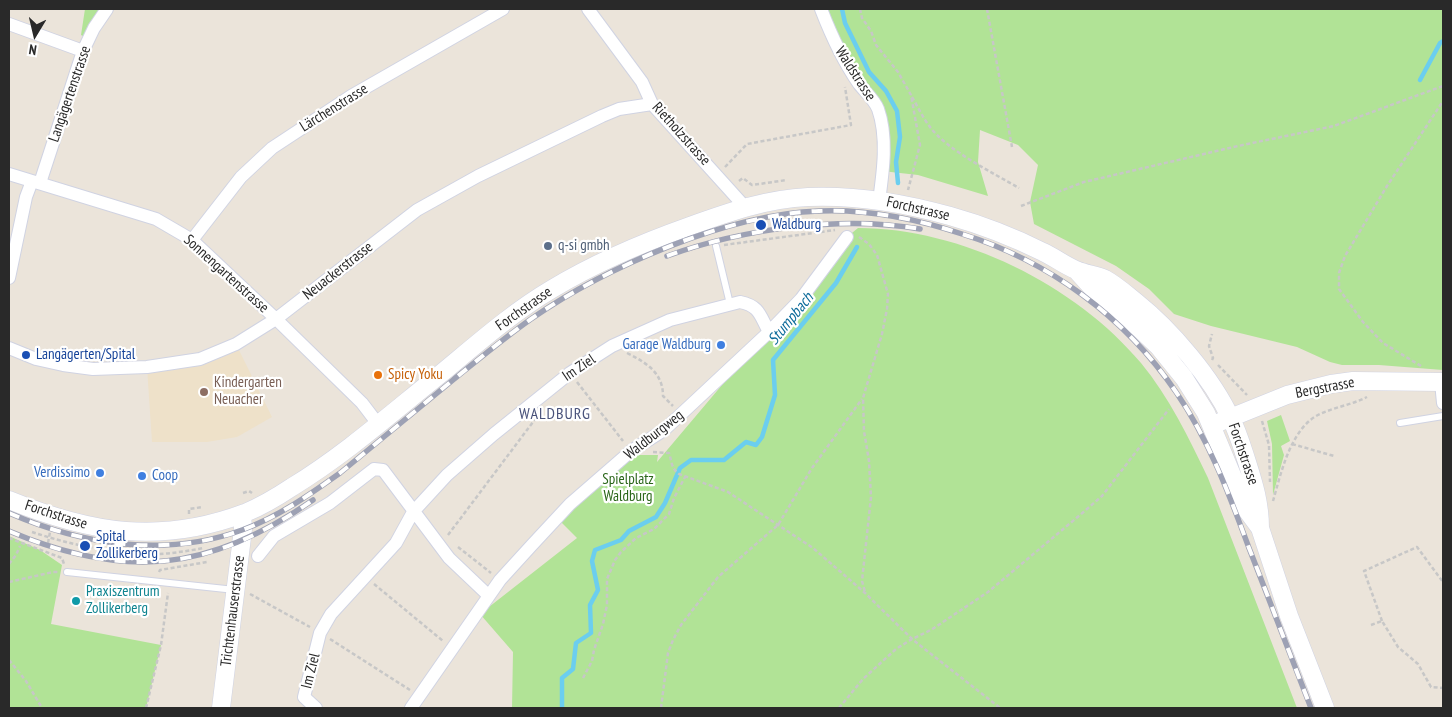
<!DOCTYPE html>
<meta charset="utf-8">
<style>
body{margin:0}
#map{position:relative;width:1452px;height:717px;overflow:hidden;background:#ebe4da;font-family:"PT Sans Narrow",sans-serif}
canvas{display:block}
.frame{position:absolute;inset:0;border:10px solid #292929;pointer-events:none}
.north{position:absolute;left:10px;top:10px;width:50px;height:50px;-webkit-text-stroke:4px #fff;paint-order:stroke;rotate:189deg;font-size:14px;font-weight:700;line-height:20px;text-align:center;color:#292929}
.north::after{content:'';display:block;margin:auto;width:18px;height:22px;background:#292929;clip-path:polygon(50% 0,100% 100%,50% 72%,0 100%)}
</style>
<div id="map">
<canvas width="1452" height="717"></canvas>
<div class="frame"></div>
<div class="north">N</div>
</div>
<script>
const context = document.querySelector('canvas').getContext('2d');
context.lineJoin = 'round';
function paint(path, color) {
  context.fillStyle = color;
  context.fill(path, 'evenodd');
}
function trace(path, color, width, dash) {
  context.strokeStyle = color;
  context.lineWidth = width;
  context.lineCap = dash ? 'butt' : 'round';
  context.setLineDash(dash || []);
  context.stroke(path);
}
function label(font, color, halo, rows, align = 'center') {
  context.font = font + ' "PT Sans Narrow",sans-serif';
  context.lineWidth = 4.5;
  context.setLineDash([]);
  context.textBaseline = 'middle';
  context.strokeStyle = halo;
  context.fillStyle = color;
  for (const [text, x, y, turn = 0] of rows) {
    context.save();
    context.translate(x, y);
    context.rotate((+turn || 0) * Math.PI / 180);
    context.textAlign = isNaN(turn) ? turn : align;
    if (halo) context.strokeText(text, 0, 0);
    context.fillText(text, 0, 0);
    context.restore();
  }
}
const education = new Path2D(`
 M 236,344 L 272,417 L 237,437 L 207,442 L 152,442 L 147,367 Z`);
const green = new Path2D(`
 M 85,9 L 101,9 L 83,36 L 81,35 Z
 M 821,9 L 1443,9 L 1443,370 L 1379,365 L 1342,365 L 1330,362 L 1297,347 L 1211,326 L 1174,314 L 1149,289 L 1116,266 L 1034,224 L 1030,202 L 1038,165 L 1018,145 L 980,130 L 978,162 L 988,196 L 918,175 L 882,171 L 883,132 Z
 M 858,228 C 961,228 1076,285 1141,363 C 1169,397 1189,438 1208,478 L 1297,708 L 512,708 L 513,652 L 480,614 L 577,538 L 561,522 L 595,487 L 635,455 L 658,455 L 657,462 L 847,237 Z
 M 1281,415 L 1290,441 L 1281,446 L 1284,455 L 1273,495 L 1272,444 L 1267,421 Z
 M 9,536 L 40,550 L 62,565 L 51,624 L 161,645 L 146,708 L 9,708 Z`);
const stream = new Path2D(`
 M 842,9 L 845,23 L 869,72 L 886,91 L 897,111 L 900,137 L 896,162 L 898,183
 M 1420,80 L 1440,43 L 1443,41
 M 562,708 L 562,678 L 573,669 L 576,643 L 591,633 L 590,605 L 598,590 L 592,561 L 595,550 L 621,540 L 629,531 L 656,517 L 665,503 L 680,468 L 691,460 L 724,460 L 746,442 L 756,445 L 762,437 L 775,395 L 773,360 L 836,283 L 857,247`);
const path = new Path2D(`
 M 860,9 L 862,18 L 871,31 L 876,45 L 898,72 L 911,95 L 920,145 L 908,190
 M 987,9 L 1012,147
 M 912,97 C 918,107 923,118 930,127 C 947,150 993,173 1019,188
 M 725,167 L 747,144 L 851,125 L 845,87
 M 739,181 L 743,178 L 752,185 L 787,180
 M 1021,206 L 1084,182 L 1238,146 L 1334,126 L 1443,86
 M 795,216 L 797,224
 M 774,222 L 795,220
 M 859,237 L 869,244 L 877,255 L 888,294 L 887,309 L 882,334 L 863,398 L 864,431 L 869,461 L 871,497 L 862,581 L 865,592
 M 724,245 L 835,230
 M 627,353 C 647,363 663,373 663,396 L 673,406
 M 1212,360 L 1213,358 L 1209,346 L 1212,334
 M 1218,365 L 1247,395
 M 1421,366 L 1383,343 L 1363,322 L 1339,289 L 1339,273 L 1345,256 L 1387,186 L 1443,101
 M 577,382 L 623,441
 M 1262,421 L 1269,445 L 1270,482
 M 1292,444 L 1334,456
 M 653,452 L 669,453 C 672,462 671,468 679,474 L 728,492 L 813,548 L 865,593 L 912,639 L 1000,708
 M 243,493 L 249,491 L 252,493
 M 1273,501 C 1281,473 1291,427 1320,414 C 1335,407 1351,405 1367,397
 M 189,514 L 189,509 L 203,507
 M 32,532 C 68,544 116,555 154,554 C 170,554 187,551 204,548
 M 448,535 L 536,418
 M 9,538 L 62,558 L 64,564
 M 48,543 L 50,532
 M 458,547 L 491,573
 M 9,564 L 16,555 L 20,546
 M 159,572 L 160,570 L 207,562
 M 9,582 L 53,572 L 58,572
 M 374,584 L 443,641
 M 250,594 L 310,627
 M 1382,621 L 1364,571 L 1417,547 L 1443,582
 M 1371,625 L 1382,621 L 1398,647 L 1418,664 L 1431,687 L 1443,688
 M 330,639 L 410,690
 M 9,660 L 26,681 L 42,708
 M 583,678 L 592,661 L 594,650 L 603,624 L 607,605 L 607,579 L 615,560 L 621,552 L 636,538 L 654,529 L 669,514 L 674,498 L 685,477
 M 146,708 L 161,645 L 168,593
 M 661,708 L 668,653 L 673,640 L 681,625 L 718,577 L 778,525 L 812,468 L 862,399
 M 839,708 L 863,679 L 896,649 L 912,639 L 931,630 L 988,592 L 1080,515 L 1102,496 L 1169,409`);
const lane = new Path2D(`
 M 716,246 L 730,304
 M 1400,423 L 1443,416
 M 67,572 L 235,590`);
const street = new Path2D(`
 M 588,9 L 642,82 L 652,104 L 745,207
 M 821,9 C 831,35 843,61 859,84 C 865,92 874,99 878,109 C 888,137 883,172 879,201
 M 9,24 L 83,51
 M 9,174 L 156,219 L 192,240 L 276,319 L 362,403 L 378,424
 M 40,183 L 83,51 L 94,28 L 107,9
 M 192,240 L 241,177 L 272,148 L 351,96 L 503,9
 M 9,278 L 26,197 L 32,181
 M 9,348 L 36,359 L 63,365 L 93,369 L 147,367 L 200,359 L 236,344 L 276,319 L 417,210 L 478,176 L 602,116 L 619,109 L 652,104
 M 1441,382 L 1443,403
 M 258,556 L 274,536 L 330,503 L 374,469 L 383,470 L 449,558 L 489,596
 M 316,708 L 304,697 L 320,633 L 331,614 L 396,543 L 413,512 L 447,475 L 494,434 L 570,373 L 612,346 L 670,320 L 740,302 C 760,306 760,316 769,332
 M 411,708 L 500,580 L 531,546 L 570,504 L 631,451 L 664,430 L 769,332 L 801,299 L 847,237`);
const secondary = new Path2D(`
 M 1077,271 L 1096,292 L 1139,328 L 1159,347 L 1184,378 L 1206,413 L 1246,509 L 1260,528 L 1289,616 L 1325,708
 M 1220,422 L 1287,395 L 1331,384 L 1353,381 L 1443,382
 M 9,500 C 90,533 160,545 245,513 C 262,506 277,497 292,487 C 346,454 394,411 443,372 C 478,343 513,312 552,289 C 595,263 642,243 690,226 C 729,212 766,199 808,197 C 856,195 904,203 950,216 C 982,225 1013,237 1043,252 C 1054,257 1064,265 1076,270 C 1085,274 1096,275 1105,279 C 1116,285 1126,294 1136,302 C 1171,330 1212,378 1231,419 C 1238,432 1242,447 1247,462 C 1254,484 1260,504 1260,528
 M 221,708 L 243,529 L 242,514`);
const rail = new Path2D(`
 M 667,256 C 742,229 841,215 920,229
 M 9,513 C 83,545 165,558 242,530 C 278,517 309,495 340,473 C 378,442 415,411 453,380 C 479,359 504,338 531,319 C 606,267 727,214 819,211 C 867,209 917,219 962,234 C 1049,261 1125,317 1176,392 C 1209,440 1229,494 1249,548 C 1270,601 1290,655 1311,708
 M 9,531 C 125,580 209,572 313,500`);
const markers = [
 [761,225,6,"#1a4fb4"],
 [548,246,5,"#5c6f8a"],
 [721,345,5,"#3f7fe0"],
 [26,355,5,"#1a4fb4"],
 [378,375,5,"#e8710a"],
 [204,392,5,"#8d6e63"],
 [100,473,5,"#3f7fe0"],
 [142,476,5,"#3f7fe0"],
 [85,546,6,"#1a4fb4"],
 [76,601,5,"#0f9aa8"]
];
const streetNames = [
 ["Waldstrasse",855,74,57],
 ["Langägertenstrasse",70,94,-71],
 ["Lärchenstrasse",334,108,-32],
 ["Rietholzstrasse",681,134,48],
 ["Forchstrasse",918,209,13],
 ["Neuackerstrasse",338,271,-38],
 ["Sonnengartenstrasse",226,274,42],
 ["Forchstrasse",524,309,-35],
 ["Im Ziel",579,368,-34],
 ["Bergstrasse",1325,388,-11],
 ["Waldburgweg",654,435,-38],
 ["Forchstrasse",1243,454,71],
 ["Forchstrasse",56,515,18],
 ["Trichtenhauserstrasse",233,611,-83],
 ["Im Ziel",311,671,-76]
];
const transitNames = [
 ["Waldburg",772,225],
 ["Langägerten/Spital",36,355],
 ["Spital",96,537],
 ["Zollikerberg",96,554]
];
const serviceNames = [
 ["q-si gmbh",558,246]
];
const shopNames = [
 ["Garage Waldburg",711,345],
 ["Verdissimo",90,473],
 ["Coop",152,476,"left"]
];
const foodNames = [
 ["Spicy Yoku",388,375]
];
const educationNames = [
 ["Kindergarten",214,383],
 ["Neuacher",214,400]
];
const parkNames = [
 ["Spielplatz",628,480],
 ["Waldburg",628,497]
];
const cultureNames = [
 ["Praxiszentrum",86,592],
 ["Zollikerberg",86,609]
];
const waterNames = [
 ["Stumpbach",791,319,-51]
];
const neighbourhoodNames = [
 ["WALDBURG",555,414]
];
paint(education, '#eee1c9');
paint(green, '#b1e396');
trace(stream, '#6bceef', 4.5);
trace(lane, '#d0d3e2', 8);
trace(street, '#d0d3e2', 14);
trace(secondary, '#d0d3e2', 19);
trace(path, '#c7c7c7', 2.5, [4, 2.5]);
trace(lane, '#fff', 6);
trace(street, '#fff', 12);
trace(secondary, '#fff', 18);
trace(rail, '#9da1b4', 5.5);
trace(rail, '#fff', 4, [11]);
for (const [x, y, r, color] of markers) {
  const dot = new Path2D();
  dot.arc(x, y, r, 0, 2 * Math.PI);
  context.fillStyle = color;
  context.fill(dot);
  trace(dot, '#fff', 2);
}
label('15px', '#292929', '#fff', streetNames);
label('15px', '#164399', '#fff', transitNames, 'left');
label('15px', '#4e5e75', '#fff', serviceNames, 'left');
label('15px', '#366cbe', '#fff', shopNames, 'right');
label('15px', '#c56008', '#fff', foodNames, 'left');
label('15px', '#785e54', '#fff', educationNames, 'left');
label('15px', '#2a6619', '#fff', parkNames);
label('15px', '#0d838f', '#fff', cultureNames, 'left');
label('italic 16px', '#0c6b9a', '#fff', waterNames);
context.letterSpacing = '1px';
label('16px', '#49527a', '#fff', neighbourhoodNames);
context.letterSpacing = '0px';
</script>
